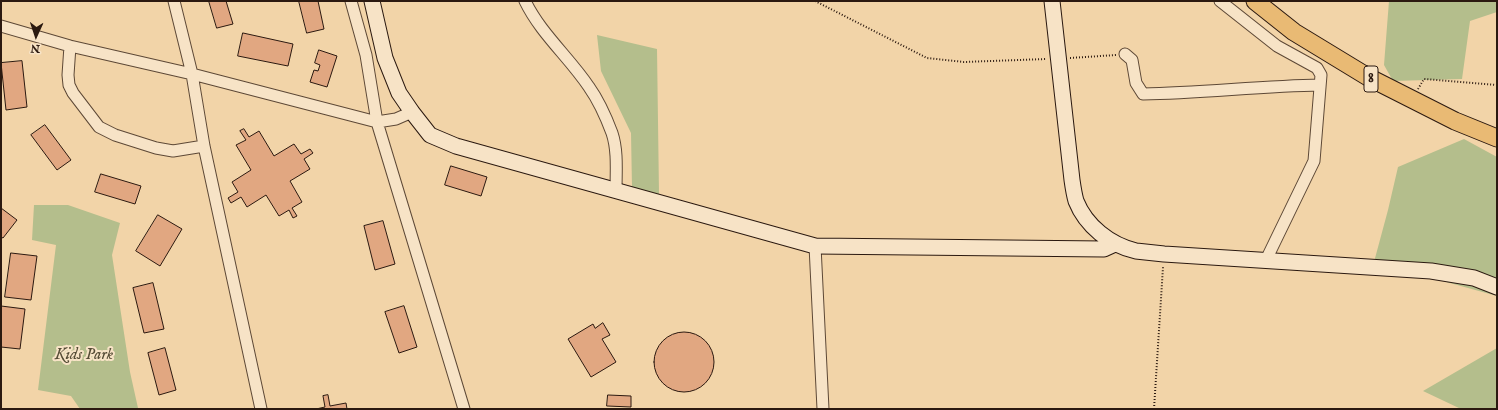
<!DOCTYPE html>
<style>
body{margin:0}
#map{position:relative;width:1498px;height:410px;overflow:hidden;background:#f2d4a8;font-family:"IM FELL English",serif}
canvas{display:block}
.frame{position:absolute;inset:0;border:2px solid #2b1910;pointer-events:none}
.north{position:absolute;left:16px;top:16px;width:40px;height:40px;-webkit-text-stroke:3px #f7e3c6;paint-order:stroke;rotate:183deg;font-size:11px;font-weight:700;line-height:16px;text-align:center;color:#2b1910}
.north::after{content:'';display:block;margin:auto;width:14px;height:18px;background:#2b1910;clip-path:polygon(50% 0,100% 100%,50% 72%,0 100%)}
</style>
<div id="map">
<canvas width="1498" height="410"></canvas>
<div class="frame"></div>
<div class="north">N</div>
</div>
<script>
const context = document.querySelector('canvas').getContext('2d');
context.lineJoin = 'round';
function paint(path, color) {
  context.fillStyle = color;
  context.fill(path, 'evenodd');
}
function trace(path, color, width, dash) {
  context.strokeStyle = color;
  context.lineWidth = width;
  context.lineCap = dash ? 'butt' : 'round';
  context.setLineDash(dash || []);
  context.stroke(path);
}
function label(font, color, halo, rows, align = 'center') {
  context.font = font + ' "IM FELL English",serif';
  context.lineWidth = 4;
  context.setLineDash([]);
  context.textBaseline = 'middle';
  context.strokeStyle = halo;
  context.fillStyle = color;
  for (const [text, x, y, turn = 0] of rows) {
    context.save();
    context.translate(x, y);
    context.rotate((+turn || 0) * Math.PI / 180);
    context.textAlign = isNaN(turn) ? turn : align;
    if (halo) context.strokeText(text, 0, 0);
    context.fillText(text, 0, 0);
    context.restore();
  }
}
const green = new Path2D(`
 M 1389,1 L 1497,1 L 1497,12 L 1470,21 L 1462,79 L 1393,81 L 1384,65 Z
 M 597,35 L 657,49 L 659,194 L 632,188 L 631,133 L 601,71 Z
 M 1464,139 L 1497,157 L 1497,296 L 1374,262 L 1388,210 L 1398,167 Z
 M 34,205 L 68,205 L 120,223 L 112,255 L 130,372 L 138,408 L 140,409 L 80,409 L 71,396 L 38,390 L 56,245 L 32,240 Z
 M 1497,348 L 1497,409 L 1461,409 L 1423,391 Z`);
const building = new Path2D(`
 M 209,1 L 226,1 L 233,24 L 217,28 Z
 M 299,1 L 318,1 L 324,29 L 307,33 Z
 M 243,33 L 293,44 L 288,66 L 238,56 Z
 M 319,50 L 337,56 L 327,87 L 310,82 L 314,70 L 318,71 L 320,65 L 315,63 Z
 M 22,61 L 27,107 L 6,110 L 1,63 Z
 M 45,125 L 71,160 L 57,170 L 31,135 Z
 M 244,129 L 249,137 L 259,131 L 274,156 L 294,144 L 301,154 L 310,149 L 313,153 L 304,159 L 310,169 L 290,181 L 302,202 L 292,208 L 297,216 L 293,218 L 289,210 L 279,216 L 266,195 L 247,207 L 241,197 L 231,203 L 228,198 L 238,192 L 232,182 L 251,170 L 236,145 L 246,140 L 240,131 Z
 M 451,166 L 487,177 L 481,196 L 445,185 Z
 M 101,174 L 141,186 L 135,204 L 95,192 Z
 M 1,208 L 17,220 L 3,238 L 1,237 Z
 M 158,215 L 182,229 L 160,266 L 136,251 Z
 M 383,221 L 395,264 L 375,270 L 364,226 Z
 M 11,253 L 37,256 L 31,300 L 5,297 Z
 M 153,283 L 164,329 L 144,333 L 133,288 Z
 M 1,306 L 25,309 L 20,349 L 1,347 Z
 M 404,306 L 417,347 L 399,353 L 385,312 Z
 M 603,323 L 610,335 L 602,339 L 616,362 L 591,377 L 568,339 L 593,324 L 595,328 Z
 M654 362a30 30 0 1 1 60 0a30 30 0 1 1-60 0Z
 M 165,348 L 176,390 L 159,395 L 148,353 Z
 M 328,395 L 330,406 L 346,403 L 347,409 L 316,409 L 325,407 L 323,396 Z
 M 608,395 L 631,396 L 631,407 L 607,406 Z`);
const path = new Path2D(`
 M 815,1 L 927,58 L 964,62 L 1046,59
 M 1070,58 L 1116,55
 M 1418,89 L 1424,79 L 1497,85
 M 1154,409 L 1163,267`);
const street = new Path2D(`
 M 174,1 L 192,74 L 204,146 L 261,409
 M 351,1 L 366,55 L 377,122 L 464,409
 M 525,1 C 541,34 569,57 589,87 C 599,101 606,117 612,133 C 618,151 616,172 616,191
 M 1220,1 L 1277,46 L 1317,68 L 1321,75 L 1314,161 L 1266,260
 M 1,26 L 70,46 L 192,74 L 377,122 L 396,119 L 412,112
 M 70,46 L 68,75 L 69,85 L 73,93 L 99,127 L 115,135 L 156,148 L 173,151 L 204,146
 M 1125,54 L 1132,60 L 1136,83 L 1143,94 C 1202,93 1261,86 1320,85
 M 815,246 L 823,409`);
const secondary = new Path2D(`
 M 372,1 L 385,58 L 399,93 L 412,112 L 430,135 L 456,146 L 815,246 L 1104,249 L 1115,244
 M 1052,1 L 1072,180 C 1073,187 1074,194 1076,201 C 1086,226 1110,245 1136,251 C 1145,252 1155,253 1164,254 L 1431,271 L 1474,278 L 1497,287`);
const primary = new Path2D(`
 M 1255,1 L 1294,32 L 1368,77 L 1455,121 L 1497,138`);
const shields = [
 [1371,79,14]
];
const shieldNames = [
 ["8",1371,79]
];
const parkNames = [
 ["Kids Park",84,356]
];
paint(green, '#b4be8c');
paint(building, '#e1a781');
trace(building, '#2b1910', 1);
trace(street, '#5d4836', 13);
trace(secondary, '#2b1910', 17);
trace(primary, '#2b1910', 19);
trace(path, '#2b1910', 2, [1, 2]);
trace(street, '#f7e3c6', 11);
trace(secondary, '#f7e3c6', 15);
trace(primary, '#e9ba74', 17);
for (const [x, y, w] of shields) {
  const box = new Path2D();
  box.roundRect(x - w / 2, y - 13, w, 26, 3);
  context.fillStyle = '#f7e3c6';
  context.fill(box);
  trace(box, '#2b1910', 1);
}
label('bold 15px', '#2b1910', null, shieldNames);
label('italic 16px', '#544b35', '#f7e3c6', parkNames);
</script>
